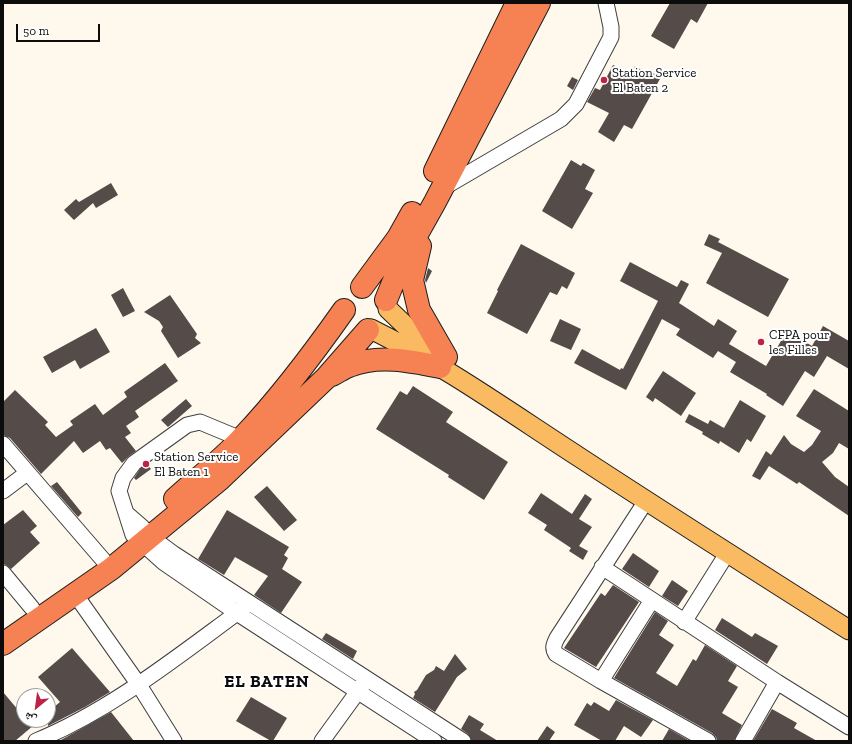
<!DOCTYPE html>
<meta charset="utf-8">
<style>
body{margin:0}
#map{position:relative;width:852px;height:744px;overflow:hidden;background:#fff8ec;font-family:"Zilla Slab","Noto Naskh Arabic",serif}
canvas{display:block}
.frame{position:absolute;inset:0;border:4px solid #0c0c0c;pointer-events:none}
.north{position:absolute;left:16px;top:688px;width:40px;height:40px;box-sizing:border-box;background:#fff;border:1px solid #9e9e9e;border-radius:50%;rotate:209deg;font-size:11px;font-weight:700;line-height:16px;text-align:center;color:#0c0c0c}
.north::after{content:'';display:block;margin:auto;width:14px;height:18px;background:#bd2345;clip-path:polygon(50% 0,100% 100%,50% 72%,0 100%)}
.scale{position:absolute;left:16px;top:24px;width:84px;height:18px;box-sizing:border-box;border:2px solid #0c0c0c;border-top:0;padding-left:5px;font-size:12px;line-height:14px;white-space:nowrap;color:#0c0c0c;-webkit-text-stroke:3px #fff;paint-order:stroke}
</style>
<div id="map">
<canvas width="852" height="744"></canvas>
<div class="frame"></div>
<div class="north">ش</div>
<div class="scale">50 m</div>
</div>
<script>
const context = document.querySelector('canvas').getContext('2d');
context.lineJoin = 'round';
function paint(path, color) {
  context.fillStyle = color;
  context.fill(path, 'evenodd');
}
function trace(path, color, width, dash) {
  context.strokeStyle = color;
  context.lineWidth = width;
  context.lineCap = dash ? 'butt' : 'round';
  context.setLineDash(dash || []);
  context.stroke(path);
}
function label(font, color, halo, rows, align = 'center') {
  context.font = font + ' "Zilla Slab",serif';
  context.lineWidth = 4;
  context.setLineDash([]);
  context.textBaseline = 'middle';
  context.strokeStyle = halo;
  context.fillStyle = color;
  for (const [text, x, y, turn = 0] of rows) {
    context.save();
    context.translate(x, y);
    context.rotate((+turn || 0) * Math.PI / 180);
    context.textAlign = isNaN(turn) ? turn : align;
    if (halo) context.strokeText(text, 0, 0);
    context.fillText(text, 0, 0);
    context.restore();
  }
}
const building = new Path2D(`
 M 670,3 L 708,3 L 697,23 L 691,19 L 674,49 L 651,36 Z
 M 613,65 L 631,73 L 635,66 L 648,74 L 649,71 L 661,77 L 632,129 L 624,125 L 614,142 L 598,132 L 609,113 L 587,102 L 595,88 L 600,90 Z
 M 572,77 L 578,80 L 573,90 L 567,86 Z
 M 571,160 L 581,166 L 583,163 L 595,170 L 585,189 L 593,193 L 572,229 L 542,211 Z
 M 111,183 L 118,195 L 96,208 L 93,203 L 74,220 L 64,210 L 76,199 L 79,202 Z
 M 709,234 L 720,239 L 718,242 L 789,279 L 768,317 L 706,283 L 722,253 L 704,245 Z
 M 521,244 L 575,273 L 567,289 L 562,286 L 557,295 L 550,292 L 527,334 L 487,313 L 498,291 L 497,290 Z
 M 630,262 L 677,287 L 681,280 L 689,284 L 679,303 L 714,326 L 718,319 L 737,331 L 729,344 L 766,366 L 787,331 L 812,346 L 823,326 L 849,341 L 849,369 L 827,356 L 814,377 L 805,371 L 783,406 L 766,395 L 767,394 L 730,372 L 736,362 L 718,351 L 713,358 L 676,335 L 680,329 L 662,319 L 626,390 L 574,363 L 582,349 L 620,370 L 621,368 L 623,369 L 658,301 L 620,281 Z
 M 428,268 L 432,271 L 426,283 L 425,280 Z
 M 123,288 L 135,311 L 123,317 L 111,295 Z
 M 170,295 L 197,334 L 195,338 L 201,343 L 178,358 L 161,331 L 163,327 L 159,321 L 144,312 Z
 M 560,319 L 581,329 L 571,350 L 550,341 Z
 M 96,328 L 110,352 L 80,369 L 75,360 L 52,373 L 43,357 Z
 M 165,363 L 178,381 L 135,411 L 139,417 L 126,426 L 131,433 L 125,437 L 136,451 L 129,456 L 122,463 L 110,448 L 106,450 L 100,441 L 83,453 L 74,441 L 41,474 L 10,438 L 3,435 L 3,402 L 15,390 L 48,422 L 45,425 L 56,437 L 73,425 L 70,421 L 95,404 L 103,415 L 127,397 L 124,392 Z
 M 663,371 L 696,393 L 681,416 L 655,398 L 653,402 L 646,397 Z
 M 413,386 L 453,412 L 446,422 L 508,462 L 484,500 L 448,477 L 449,475 L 376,429 L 400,391 L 407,395 Z
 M 814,389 L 849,411 L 849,449 L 839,443 L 833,453 L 822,462 L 835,477 L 849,487 L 849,516 L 799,482 L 797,484 L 769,466 L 760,480 L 752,476 L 766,451 L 771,455 L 784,435 L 791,444 L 804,452 L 812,445 L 821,431 L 796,416 Z
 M 186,399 L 192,406 L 168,427 L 161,420 Z
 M 740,400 L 766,416 L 751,442 L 747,439 L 739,453 L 720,441 L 719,444 L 702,434 L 703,432 L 685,422 L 689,414 L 708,424 L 710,420 L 724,428 Z
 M 147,464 L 151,469 L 136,480 L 134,478 L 140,469 Z
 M 57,482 L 82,513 L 78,517 L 51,486 Z
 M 267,486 L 297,520 L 284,531 L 254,497 Z
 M 541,493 L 572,514 L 585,494 L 592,499 L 579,519 L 592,527 L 579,546 L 588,551 L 583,560 L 569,551 L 571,548 L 544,530 L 547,525 L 528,513 Z
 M 23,510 L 37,526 L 30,532 L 40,543 L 11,569 L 6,565 L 3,564 L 3,525 Z
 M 227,510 L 289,547 L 284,555 L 288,558 L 282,569 L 302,582 L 281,613 L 254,595 L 268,576 L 235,557 L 224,575 L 198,559 Z
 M 633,553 L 659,571 L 649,587 L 622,569 Z
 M 672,580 L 688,591 L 678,606 L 662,596 Z
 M 613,585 L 639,602 L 596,667 L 564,648 L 601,593 L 605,596 Z
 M 655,612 L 668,621 L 659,635 L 674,645 L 656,673 L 677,686 L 693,659 L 696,661 L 705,645 L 737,666 L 728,681 L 738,687 L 722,713 L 742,725 L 734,741 L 717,741 L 716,737 L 712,733 L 614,678 Z
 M 722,618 L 752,637 L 755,633 L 778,646 L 767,664 L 715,630 Z
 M 326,633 L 357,651 L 353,659 L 322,639 Z
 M 72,648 L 110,692 L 85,707 L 48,726 L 48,712 L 60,702 L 38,677 Z
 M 455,654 L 467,669 L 457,677 L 435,712 L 413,698 L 415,694 L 414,692 L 417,690 L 426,675 L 434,670 L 436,666 L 444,671 Z
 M 3,692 L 24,717 L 24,720 L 40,720 L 15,741 L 3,741 Z
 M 251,697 L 287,718 L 273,741 L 271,741 L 236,721 Z
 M 616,700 L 653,720 L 641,737 L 624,726 L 615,741 L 602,741 L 574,725 L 587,703 L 591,706 L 594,702 L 609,711 Z
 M 772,709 L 797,723 L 794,728 L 817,741 L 753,741 Z
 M 111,712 L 134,741 L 62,741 L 61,740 Z
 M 469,715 L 484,724 L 480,730 L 498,741 L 472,741 L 468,734 L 461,729 Z
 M 547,726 L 555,732 L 549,741 L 537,741 Z
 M 669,729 L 690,741 L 662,741 Z`);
const minor = new Path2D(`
 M 443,188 L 561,119 L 576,104 L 611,37 L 611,27 L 606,3
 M 241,439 L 200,422 L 187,425 L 134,463 L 123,478 L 119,491 L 133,535 L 163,562 L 237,613 L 434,741
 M 3,444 L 111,569
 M 3,491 L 27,473
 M 127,514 L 142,527 L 151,537 L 174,554 L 463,741
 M 602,567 L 777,682 L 849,727
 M 3,573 L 32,608
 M 75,594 L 139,685 L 174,741
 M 652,600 L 601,681 L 708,741
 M 684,622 L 728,552
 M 601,681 L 556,654 C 552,648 554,644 557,638 L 646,501
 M 36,741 C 109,711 173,660 237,613 L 244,607
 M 322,741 L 364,683
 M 743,741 L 777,682`);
const major = new Path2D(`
 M 388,309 L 412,332 L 446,357
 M 371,329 C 444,365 511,413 579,457 C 669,516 759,573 849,630`);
const highway = new Path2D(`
 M 435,171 L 517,3
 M 420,246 L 412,280 L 419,310 L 446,357
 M 362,287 L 398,238 L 412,213
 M 386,300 L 402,261 L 435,202 L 539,3
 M 332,375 C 338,372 343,368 349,366 C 378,354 411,361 440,367
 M 175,499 C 197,479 223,459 243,437 C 280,398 313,354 344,310
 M 3,644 L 111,569 L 219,480 L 326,378 L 368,330`);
const markers = [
 [604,80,4,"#bd2345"],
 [761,342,4,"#bd2345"],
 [146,464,4,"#bd2345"]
];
const poiNames = [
 ["Station Service",612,73],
 ["El Baten 2",612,88],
 ["CFPA pour",769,335],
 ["les Filles",769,350],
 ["Station Service",154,457],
 ["El Baten 1",154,472]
];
const districtNames = [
 ["EL BATEN",267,682]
];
paint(building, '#554b49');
trace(minor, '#3f3f3f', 17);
trace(major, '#1d1d1d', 21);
trace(highway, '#1d1d1d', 24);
trace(minor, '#fff', 15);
trace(major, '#faba61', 19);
trace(highway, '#f68253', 22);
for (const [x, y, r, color] of markers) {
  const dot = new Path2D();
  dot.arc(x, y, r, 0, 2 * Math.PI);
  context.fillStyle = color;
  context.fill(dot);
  trace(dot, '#fff', 1.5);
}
label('13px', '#0c0c0c', '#fff', poiNames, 'left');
context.letterSpacing = '1px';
label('bold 17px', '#0c0c0c', '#fff', districtNames);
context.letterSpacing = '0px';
</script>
